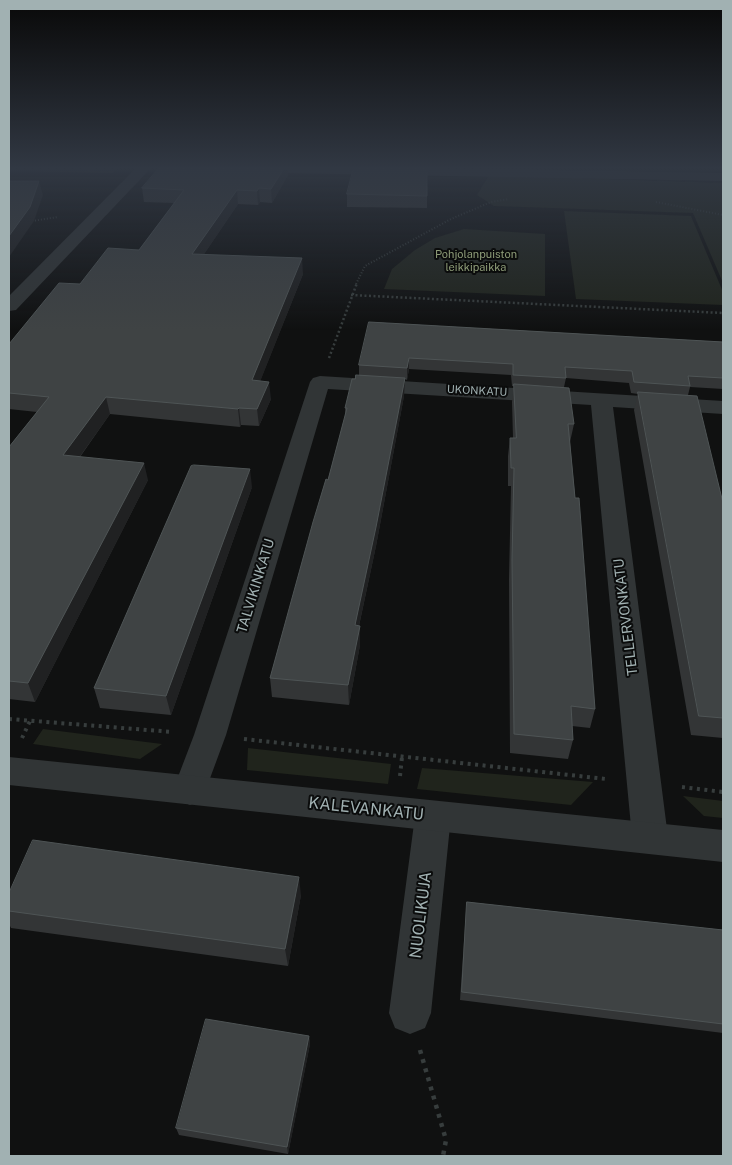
<!DOCTYPE html>
<style>
body{margin:0}
#map{position:relative;width:732px;height:1165px;overflow:hidden;background:#101111;font-family:"Public Sans",sans-serif}
canvas{display:block}
.frame{position:absolute;inset:0;border:10px solid #a1b1b2;pointer-events:none}
</style>
<div id="map">
<canvas width="732" height="1165"></canvas>
<div class="frame"></div>
</div>
<script>
const context = document.querySelector('canvas').getContext('2d');
context.lineJoin = 'round';
function paint(path, color) {
  context.fillStyle = color;
  context.fill(path, 'evenodd');
}
function trace(path, color, width, dash) {
  context.strokeStyle = color;
  context.lineWidth = width;
  context.lineCap = dash ? 'butt' : 'round';
  context.setLineDash(dash || []);
  context.stroke(path);
}
function label(font, color, halo, rows, align = 'center') {
  context.font = font + ' "Public Sans",sans-serif';
  context.lineWidth = 4;
  context.setLineDash([]);
  context.textBaseline = 'middle';
  context.strokeStyle = halo;
  context.fillStyle = color;
  for (const [text, x, y, turn = 0] of rows) {
    context.save();
    context.translate(x, y);
    context.rotate((+turn || 0) * Math.PI / 180);
    context.textAlign = isNaN(turn) ? turn : align;
    if (halo) context.strokeText(text, 0, 0);
    context.fillText(text, 0, 0);
    context.restore();
  }
}
const green = new Path2D(`
 M 9,167 L 118,167 L 113,173 L 9,171 Z
 M 489,175 L 723,183 L 723,283 L 693,213 L 494,206 L 477,195 Z
 M 564,211 L 691,216 L 723,292 L 723,305 L 576,299 Z
 M 464,229 L 545,234 L 545,296 L 384,289 L 392,269 L 415,250 L 435,238 Z
 M 43,729 L 162,744 L 140,759 L 33,744 Z
 M 248,748 L 391,764 L 388,784 L 247,770 Z
 M 422,768 L 593,782 L 571,805 L 417,789 Z
 M 683,796 L 723,801 L 723,818 L 704,816 Z`);
const pathFar3 = new Path2D(`
 M 656,202 L 723,215
 M 32,221 L 58,217
 M 356,284 L 365,266 L 451,219 L 491,202 L 509,199`);
const pathFar2 = new Path2D(`
 M 351,295 L 723,313
 M 329,358 L 357,283`);
const pathFar1 = new Path2D(`
 M 9,719 L 173,732
 M 22,738 L 30,721
 M 244,739 L 606,779
 M 400,776 L 402,757
 M 682,787 L 723,792`);
const path = new Path2D(`
 M 420,1050 L 446,1140 L 443,1156`);
const minor = new Path2D(`
 M 137,167 L 152,167 L 16,310 L 9,311 L 9,296 Z
 M 168,167 L 385,167 L 723,173 L 723,181 L 175,171 Z
 M 320,376 L 723,401 L 723,414 L 613,407 L 668,837 L 663,848 L 650,853 L 637,848 L 632,837 L 591,405 L 328,389 L 226,735 L 202,800 L 190,805 L 178,800 L 173,790 L 194,735 L 310,382 L 313,378 Z
 M 433,801 L 445,805 L 451,816 L 431,1013 L 425,1028 L 410,1034 L 395,1028 L 389,1013 L 415,816 L 421,805 Z`);
const tertiary = new Path2D(`
 M 9,757 L 723,830 L 723,862 L 9,785 Z`);
const wall = new Path2D(`
 M 77,167 L 96,167 L 91,172 Z
 M 285,167 L 288,167 L 288,175 L 272,203 L 260,202 L 258,205 L 238,204 L 204,254 L 303,274 L 260,381 L 271,399 L 259,426 L 241,425 L 240,427 L 110,414 L 80,457 L 148,480 L 35,702 L 9,699 L 9,447 L 37,412 L 9,409 L 9,344 L 80,284 L 139,250 L 174,203 L 144,202 L 142,188 Z
 M 347,194 L 427,196 L 427,208 L 347,207 Z
 M 369,322 L 723,342 L 723,389 L 690,387 L 688,395 L 723,503 L 723,738 L 691,735 L 634,410 L 638,394 L 631,393 L 629,383 L 566,378 L 564,387 L 574,424 L 570,442 L 595,709 L 590,728 L 572,726 L 573,740 L 568,759 L 510,753 L 509,579 L 511,486 L 508,486 L 508,456 L 510,438 L 513,438 L 512,402 L 514,386 L 512,386 L 511,375 L 409,369 L 407,380 L 405,379 L 404,396 L 376,546 L 359,626 L 360,626 L 360,645 L 349,705 L 272,697 L 270,678 L 328,480 L 345,416 L 345,408 L 355,379 L 359,375 L 359,365 Z
 M 252,487 L 171,715 L 100,708 L 94,688 Z
 M 9,893 L 301,895 L 288,966 L 11,928 L 9,924 Z
 M 467,902 L 723,930 L 723,1033 L 460,1000 L 466,911 Z
 M 309,1036 L 310,1044 L 288,1154 L 179,1135 L 176,1128 Z`);
const shadedWall = new Path2D(`
 M 90,167 L 96,167 L 91,172 Z
 M 285,167 L 288,167 L 288,175 L 272,203 L 271,189 Z
 M 39,181 L 43,195 L 34,221 L 9,257 L 9,236 Z
 M 259,188 L 260,202 L 258,205 L 257,191 Z
 M 237,190 L 238,204 L 194,269 L 192,254 Z
 M 302,258 L 303,274 L 254,397 L 252,380 Z
 M 409,358 L 409,369 L 407,380 L 407,368 Z
 M 405,378 L 404,396 L 376,546 L 355,644 L 355,625 Z
 M 269,382 L 271,399 L 259,426 L 257,409 Z
 M 106,397 L 110,414 L 68,473 L 63,455 Z
 M 239,408 L 241,425 L 240,427 L 238,409 Z
 M 144,463 L 148,480 L 35,702 L 28,683 Z
 M 250,469 L 252,487 L 171,715 L 166,696 Z
 M 360,626 L 360,645 L 349,705 L 348,685 Z
 M 299,877 L 301,895 L 288,966 L 285,949 Z
 M 309,1036 L 310,1044 L 288,1154 L 287,1147 Z`);
const building = new Path2D(`
 M 160,167 L 285,167 L 271,189 L 259,188 L 257,191 L 237,190 L 192,254 L 302,258 L 252,380 L 269,382 L 257,409 L 239,408 L 238,409 L 106,397 L 63,455 L 144,463 L 28,683 L 9,681 L 9,447 L 49,397 L 9,393 L 9,344 L 59,283 L 80,284 L 108,248 L 139,250 L 184,190 L 142,188 Z
 M 354,167 L 427,167 L 427,196 L 347,194 Z
 M 9,181 L 39,181 L 30,207 L 9,236 Z
 M 369,322 L 723,342 L 723,378 L 688,376 L 690,386 L 634,382 L 632,371 L 565,367 L 566,378 L 513,375 L 513,364 L 409,358 L 407,368 L 359,365 Z
 M 356,375 L 405,378 L 376,527 L 355,625 L 360,626 L 348,685 L 270,678 L 313,522 L 326,479 L 328,480 L 347,408 L 345,408 L 352,379 L 355,379 Z
 M 514,384 L 569,388 L 574,424 L 568,424 L 575,498 L 579,498 L 595,709 L 571,706 L 573,740 L 514,734 L 512,560 L 514,468 L 511,468 L 510,438 L 516,438 Z
 M 638,392 L 697,396 L 723,503 L 723,718 L 699,716 Z
 M 194,465 L 250,469 L 166,696 L 94,688 L 191,466 Z
 M 33,840 L 299,877 L 285,949 L 9,911 L 9,893 Z
 M 467,902 L 723,930 L 723,1024 L 462,992 Z
 M 206,1019 L 309,1036 L 287,1147 L 176,1128 Z`);
const farParknames = [
 ["Pohjolanpuiston",476,255],
 ["leikkipaikka",476,268]
];
const farStreetnames = [
 ["UKONKATU",477,391,3]
];
const streetNames = [
 ["TALVIKINKATU",256,586,-73],
 ["TELLERVONKATU",626,617,-97]
];
const nearStreetnames = [
 ["KALEVANKATU",366,809,6],
 ["NUOLIKUJA",421,915,-83]
];
paint(green, '#20241c');
trace(pathFar3, '#373d3d', 2, [1, 2]);
trace(pathFar2, '#373d3d', 2.5, [2, 2.5]);
trace(pathFar1, '#373d3d', 4, [3, 4.5]);
trace(path, '#373d3d', 4.5, [4, 5.5]);
paint(minor, '#313536');
paint(tertiary, '#313536');
paint(wall, '#333536');
paint(shadedWall, '#202122');
paint(building, '#3f4344');
trace(building, '#4e5455', 1);
const sky = context.createLinearGradient(0, 0, 0, 330);
sky.addColorStop(0, '#090909');
sky.addColorStop(0.51, '#313843');
sky.addColorStop(1, '#31384300');
context.fillStyle = sky;
context.fillRect(0, 0, 732, 330);
label('11px', '#8e9c78', '#0b0c0c', farParknames);
label('11px', '#a1b1b2', '#0b0c0c', farStreetnames);
label('14px', '#a1b1b2', '#0b0c0c', streetNames);
label('16px', '#a1b1b2', '#0b0c0c', nearStreetnames);
</script>
